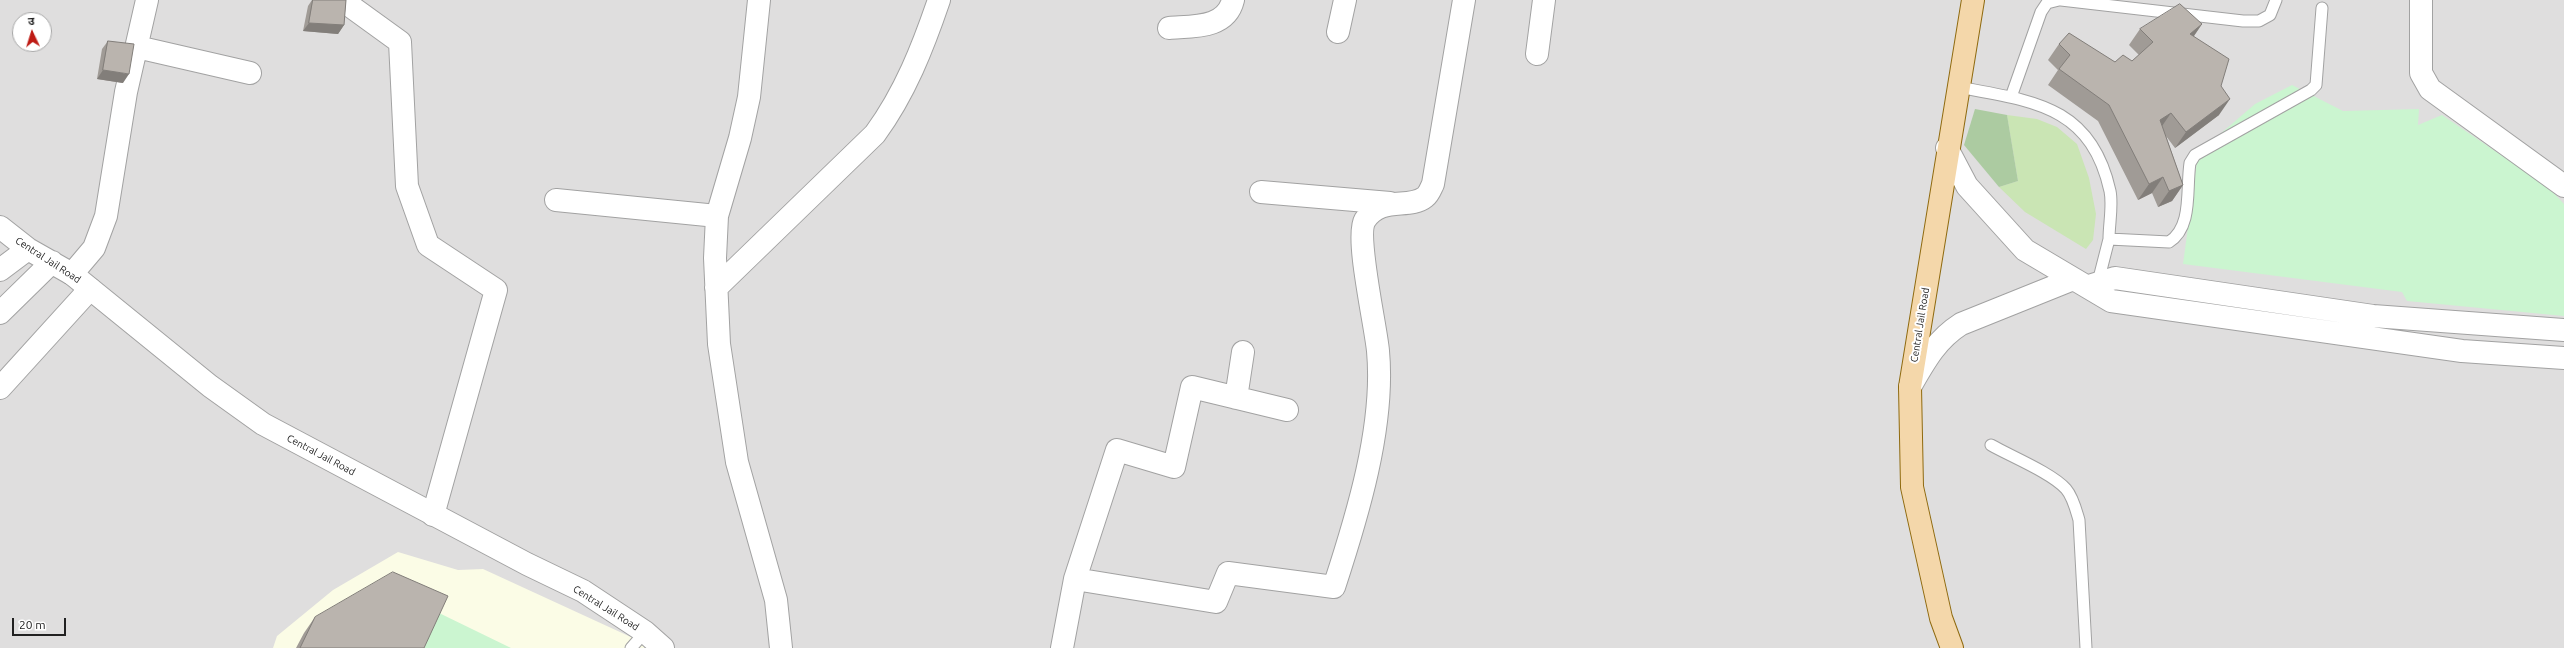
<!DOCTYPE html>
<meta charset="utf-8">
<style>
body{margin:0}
#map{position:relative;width:2564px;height:648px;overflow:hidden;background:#f0eee9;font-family:Ubuntu,"Noto Sans Devanagari",sans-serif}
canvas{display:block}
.north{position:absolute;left:12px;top:12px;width:40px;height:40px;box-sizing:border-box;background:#fff;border:1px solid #a6a6a6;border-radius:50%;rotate:356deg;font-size:11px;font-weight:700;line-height:16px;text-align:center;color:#212121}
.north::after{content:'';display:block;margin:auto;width:14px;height:18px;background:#be1b14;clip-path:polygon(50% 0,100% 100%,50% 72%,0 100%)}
.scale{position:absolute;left:12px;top:618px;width:54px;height:18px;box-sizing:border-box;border:2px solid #212121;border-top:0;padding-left:5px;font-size:12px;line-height:14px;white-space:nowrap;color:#212121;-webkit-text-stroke:3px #fff;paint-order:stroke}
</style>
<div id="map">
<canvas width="2564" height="648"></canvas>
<div class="north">उ</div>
<div class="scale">20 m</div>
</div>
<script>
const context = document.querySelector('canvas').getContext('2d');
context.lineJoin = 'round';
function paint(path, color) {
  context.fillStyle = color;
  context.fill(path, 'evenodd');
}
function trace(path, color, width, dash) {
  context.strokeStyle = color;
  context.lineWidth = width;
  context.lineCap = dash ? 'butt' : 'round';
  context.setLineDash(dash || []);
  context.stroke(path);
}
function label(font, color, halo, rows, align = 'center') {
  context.font = font + ' Ubuntu,sans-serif';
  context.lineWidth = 4;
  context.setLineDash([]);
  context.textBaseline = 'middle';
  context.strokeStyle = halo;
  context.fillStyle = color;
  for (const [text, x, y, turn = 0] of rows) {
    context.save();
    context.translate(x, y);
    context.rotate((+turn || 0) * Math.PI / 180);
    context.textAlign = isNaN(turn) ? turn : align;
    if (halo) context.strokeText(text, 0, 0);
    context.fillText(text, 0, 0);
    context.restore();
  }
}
const residential = new Path2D(`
 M 0,0 L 2564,0 L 2564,648 L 0,648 ZM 20,20 L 44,20 L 44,44 L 20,44 Z`);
const education = new Path2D(`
 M 398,552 L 458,570 L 483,569 L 646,644 L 644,648 L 273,648 L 277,636 L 333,590 Z`);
const grass = new Path2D(`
 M 2007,115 L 2037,119 L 2057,127 L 2077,144 L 2089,178 L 2096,214 L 2093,240 L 2086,249 L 2025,212 L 1999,187 L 2018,181 Z`);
const forest = new Path2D(`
 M 1975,109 L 2007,115 L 2018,181 L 1999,187 L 1964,145 Z`);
const park = new Path2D(`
 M 2292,85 L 2343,111 L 2419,109 L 2418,125 L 2442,115 L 2548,187 L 2564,204 L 2564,316 L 2407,301 L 2402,292 L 2183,264 L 2197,161 L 2212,141 L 2255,104 Z
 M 437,612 L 511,648 L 420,648 Z`);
const service = new Path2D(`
 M 2061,0 L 2243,21 L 2259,21 L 2270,15 L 2276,0
 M 1958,87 C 2032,101 2091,105 2110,191 C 2113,205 2109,224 2109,239 L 2169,242 C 2193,227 2186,189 2190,163 L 2195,155 L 2311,90 L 2316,85 L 2322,8
 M 2011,97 L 2041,12 L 2047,3 L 2059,0
 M 2098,282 L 2109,239
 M 1991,445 C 2010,456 2052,473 2066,489 C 2073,497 2076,510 2079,520 L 2086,648
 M 631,648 L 645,632`);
const minor = new Path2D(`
 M 342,0 L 400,42 L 407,186 L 428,245 L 496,290 L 433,515
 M 759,0 L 749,97 L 740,138 L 717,216 L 715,258 L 719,344 L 737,462 L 776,600 L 781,648
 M 2421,0 L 2421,73 L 2430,89 L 2564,186
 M 1169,28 C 1193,26 1226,29 1233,0
 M 1338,32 L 1345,0
 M 137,47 L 250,73
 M 1537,54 L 1544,0
 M 1947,148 L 1967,186 L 2025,250 L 2111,301 L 2462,351 L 2564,358
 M 1261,192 L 1390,203
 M 556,200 L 717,216
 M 72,274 L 94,248 L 106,216 L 126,92 L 147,0
 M 2089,286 L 2115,278 L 2373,316 L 2564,330
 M 716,288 L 875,134 C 905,93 923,47 939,0
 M 1910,387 C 1925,361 1936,340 1961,324 L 2073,279
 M 0,388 L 90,289
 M 1236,398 L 1243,352
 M 1075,579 L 1216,602 L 1228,573 L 1334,587 C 1357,517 1385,426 1378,351 C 1376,327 1355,236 1365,220 C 1381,195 1409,210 1425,197 C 1429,194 1431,188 1433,184 L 1464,0
 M 1062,648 L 1075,579 L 1117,450 L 1174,467 L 1192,387 L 1287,410`);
const tertiary = new Path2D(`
 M 0,227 L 28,249 L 72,274 L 210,386 L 263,424 L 527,564 L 583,591 L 645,632 L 663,648
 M 0,270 L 28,249
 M 0,313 L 52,262`);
const primary = new Path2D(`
 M 1952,648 L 1941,618 L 1912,487 L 1910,387 L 1973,0`);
const wall = new Path2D(`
 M 312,0 L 346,0 L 344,25 L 338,34 L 303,31 L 308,6 Z
 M 2202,24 L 2194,36 L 2221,86 L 2219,115 L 2175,148 L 2166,136 L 2183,185 L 2172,201 L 2158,207 L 2152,193 L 2138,200 L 2098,121 L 2048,85 L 2058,70 L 2048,60 L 2059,44 L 2115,62 L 2132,61 L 2139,55 L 2129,45 L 2140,29 Z
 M 108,41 L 123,83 L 97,79 L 102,49 Z
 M 315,617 L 424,648 L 296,648 L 304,633 Z`);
const shadedWall = new Path2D(`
 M 309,23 L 344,25 L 338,34 L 303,31 Z
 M 2202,24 L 2191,40 L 2190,34 Z
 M 103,70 L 129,74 L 123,83 L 97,79 Z
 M 2230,99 L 2219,115 L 2175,148 L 2186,132 Z
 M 2171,113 L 2160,129 L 2160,120 Z
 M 2163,177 L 2152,193 L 2138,200 L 2149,184 Z
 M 2183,185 L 2172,201 L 2158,207 L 2169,191 Z`);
const building = new Path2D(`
 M 313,0 L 346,0 L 344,25 L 309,23 Z
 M 2180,4 L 2202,24 L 2190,34 L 2229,59 L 2221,86 L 2230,99 L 2186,132 L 2171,113 L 2160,120 L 2183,185 L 2169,191 L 2163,177 L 2149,184 L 2109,105 L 2059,69 L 2070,55 L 2059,44 L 2069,33 L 2115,62 L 2123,55 L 2132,61 L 2153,42 L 2140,29 Z
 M 108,41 L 134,44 L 129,74 L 103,70 Z
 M 393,572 L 448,596 L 424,648 L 300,648 L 315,617 Z`);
const streetNames = [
 ["Central Jail Road",48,260,33],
 ["Central Jail Road",1920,325,-81],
 ["Central Jail Road",321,455,28],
 ["Central Jail Road",606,608,32]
];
paint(residential, '#dfdede');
paint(education, '#fbfce6');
paint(grass, '#cae5b4');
paint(forest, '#accba1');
paint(park, '#cbf5d0');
trace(service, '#a2a2a2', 13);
trace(minor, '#a2a2a2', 24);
trace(tertiary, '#a2a2a2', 24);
trace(primary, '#8f6a0f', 24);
trace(service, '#fff', 11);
trace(minor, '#fff', 22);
trace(tertiary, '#fff', 22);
trace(primary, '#f4d7aa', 22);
paint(wall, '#a09b96');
paint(shadedWall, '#827e7a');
paint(building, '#bab4ae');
trace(building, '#827e7a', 1);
label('10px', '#212121', '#fff', streetNames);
</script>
